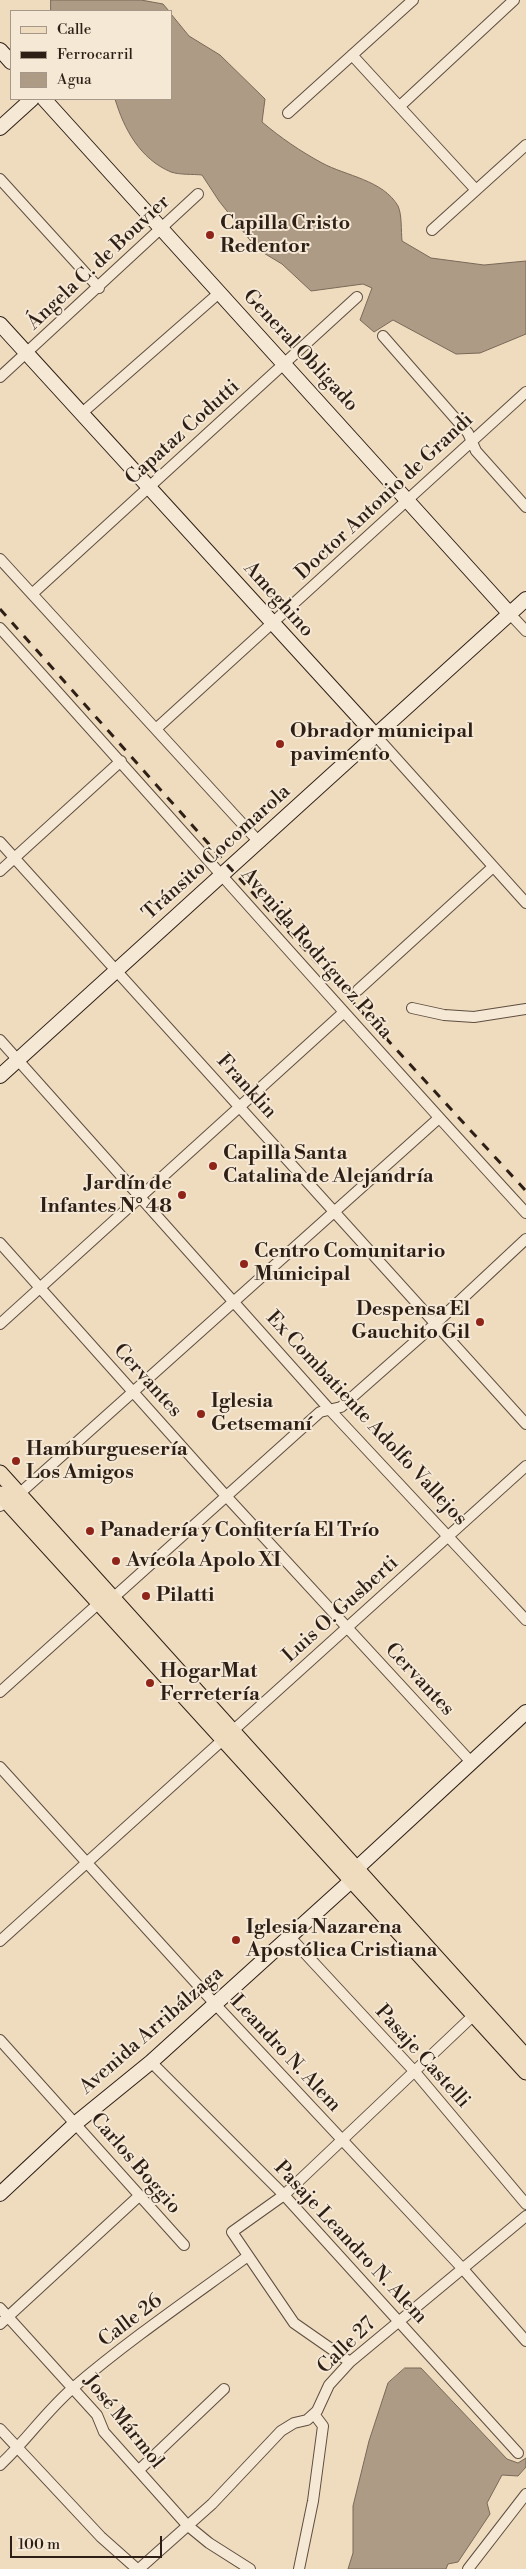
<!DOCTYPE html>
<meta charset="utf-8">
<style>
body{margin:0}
#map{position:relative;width:526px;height:2569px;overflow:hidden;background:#efdbbe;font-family:"Libre Bodoni",serif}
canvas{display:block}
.legend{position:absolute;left:10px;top:10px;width:162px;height:90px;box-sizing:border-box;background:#f5e8d5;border:1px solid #a59889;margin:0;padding:6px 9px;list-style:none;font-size:15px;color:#2e1f16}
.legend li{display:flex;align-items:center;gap:10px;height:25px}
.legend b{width:25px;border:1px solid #a59889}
.scale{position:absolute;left:10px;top:2536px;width:152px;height:22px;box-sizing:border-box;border:2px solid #2e1f16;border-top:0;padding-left:6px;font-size:15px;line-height:18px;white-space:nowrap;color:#2e1f16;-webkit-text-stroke:4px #f5e8d5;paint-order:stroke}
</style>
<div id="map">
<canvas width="526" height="2569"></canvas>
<ul class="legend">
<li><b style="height:6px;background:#efdbbe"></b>Calle</li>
<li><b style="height:6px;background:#2e1f16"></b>Ferrocarril</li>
<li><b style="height:14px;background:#ad9b85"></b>Agua</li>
</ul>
<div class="scale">100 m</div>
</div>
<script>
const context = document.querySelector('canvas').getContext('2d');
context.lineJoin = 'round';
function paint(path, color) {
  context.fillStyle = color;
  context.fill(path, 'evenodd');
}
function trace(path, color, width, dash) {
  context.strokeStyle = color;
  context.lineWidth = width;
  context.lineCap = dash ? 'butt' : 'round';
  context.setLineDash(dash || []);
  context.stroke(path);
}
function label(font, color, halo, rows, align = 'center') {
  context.font = font + ' "Libre Bodoni",serif';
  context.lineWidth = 4;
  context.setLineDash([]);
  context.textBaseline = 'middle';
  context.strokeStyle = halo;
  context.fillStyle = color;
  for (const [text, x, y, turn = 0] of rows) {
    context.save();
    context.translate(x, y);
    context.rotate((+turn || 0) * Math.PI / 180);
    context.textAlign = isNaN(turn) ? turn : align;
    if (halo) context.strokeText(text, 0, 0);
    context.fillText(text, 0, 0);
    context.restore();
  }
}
const water = new Path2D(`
 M 51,0 L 141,0 L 163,4 L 169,11 L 51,11 Z
 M 171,14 L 189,36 L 220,55 L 265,99 L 262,122 C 281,138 300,151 322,163 C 346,176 383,180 398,206 C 402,214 401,231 402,241 L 431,258 L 484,265 L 526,261 L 526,334 L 480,353 L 456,354 L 393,320 L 374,332 L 360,320 L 372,288 L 363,284 L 311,291 L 282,264 L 257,249 L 219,201 L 202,175 C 193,174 180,175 171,172 C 140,159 124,129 115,99 L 171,99 Z
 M 405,2368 L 421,2368 L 507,2459 L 518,2463 L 526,2458 L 526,2467 L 518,2476 L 502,2475 L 487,2503 L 490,2514 L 458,2562 L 448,2564 L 446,2569 L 348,2569 L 353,2553 L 353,2506 L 369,2441 L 388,2383 Z`);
const street = new Path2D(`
 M 352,55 L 476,190
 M 400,106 L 514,0
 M 288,113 L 413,0
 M 0,179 L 99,288
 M 432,230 L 526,145
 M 383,336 L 468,433 L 476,451 L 526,507
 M 0,377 L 198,194
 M 82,413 L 219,293
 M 0,559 L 259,842
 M 32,594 L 357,297
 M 510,614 L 526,631
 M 0,628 C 176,823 349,1020 526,1213
 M 157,728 L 526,392
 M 376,736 L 526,903
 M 0,842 L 526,1424
 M 0,871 L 121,761
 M 358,990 L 493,867
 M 412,1008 L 444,1015 L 474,1017 L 526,1009
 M 0,1040 L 330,1410 L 526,1620
 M 0,1243 L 226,1496 L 471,1762
 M 0,1324 L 343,1013
 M 0,1506 L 19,1494 L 439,1118
 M 0,1692 L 99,1603 L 113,1598 L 320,1412 L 341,1407 L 435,1324 L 526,1239
 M 0,1767 L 215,2004 L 463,2269 L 526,2341
 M 289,1936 L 415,2072 L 526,2204
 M 0,1941 L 526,1466
 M 0,2040 L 184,2245
 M 151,2062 L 284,2195 L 518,2453
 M 0,2308 L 97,2415 L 104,2432 L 187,2525 L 209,2543 L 250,2569
 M 0,2324 L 139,2196
 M 350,2362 L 294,2323 L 232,2232 L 284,2195 L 477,2012
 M 0,2429 L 101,2537 L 137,2569
 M 0,2465 C 26,2441 46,2411 74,2387 C 129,2340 189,2299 248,2256
 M 139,2470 L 224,2389
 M 139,2569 L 212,2504 L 281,2431 L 294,2423 L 307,2420 L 317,2411 L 329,2385 L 350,2362 L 526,2216
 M 299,2569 L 313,2501 L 323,2426 L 314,2414
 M 468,2569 L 526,2494`);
const secondary = new Path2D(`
 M 0,50 L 11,62
 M 44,99 L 510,614
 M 0,128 L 32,99
 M 0,324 L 376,736
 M 0,1076 L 526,599
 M 0,2194 L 76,2123 L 151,2062 L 351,1881 L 356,1869 L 526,1712`);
const primary = new Path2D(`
 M 0,1473 L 526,2057
 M 0,1494 L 526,2072`);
const rail = new Path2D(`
 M 0,609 L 231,869 L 526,1191`);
const markers = [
 [210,235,5,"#8f2418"],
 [280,744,5,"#8f2418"],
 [213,1166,5,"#8f2418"],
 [182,1195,5,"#8f2418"],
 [244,1264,5,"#8f2418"],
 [480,1322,5,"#8f2418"],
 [201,1414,5,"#8f2418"],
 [16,1461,5,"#8f2418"],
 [90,1531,5,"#8f2418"],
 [116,1561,5,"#8f2418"],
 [146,1596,5,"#8f2418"],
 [150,1683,5,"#8f2418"],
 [236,1940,5,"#8f2418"]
];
const poiNames = [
 ["Capilla Cristo",220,224],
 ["Redentor",220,247],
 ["Obrador municipal",290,732],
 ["pavimento",290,755],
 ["Capilla Santa",223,1154],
 ["Catalina de Alejandría",223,1177],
 ["Jardín de",172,1184,"right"],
 ["Infantes N° 48",172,1207,"right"],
 ["Centro Comunitario",254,1252],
 ["Municipal",254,1275],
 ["Despensa El",470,1310,"right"],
 ["Gauchito Gil",470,1333,"right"],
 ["Iglesia",211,1402],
 ["Getsemaní",211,1425],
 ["Hamburguesería",26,1450],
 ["Los Amigos",26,1473],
 ["Panadería y Confitería El Trío",100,1531],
 ["Avícola Apolo XI",126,1561],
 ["Pilatti",156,1596],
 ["HogarMat",160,1672],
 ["Ferretería",160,1695],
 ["Iglesia Nazarena",246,1928],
 ["Apostólica Cristiana",246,1951]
];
const streetNames = [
 ["Ángela C. de Bouvier",99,263,-43],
 ["General Obligado",300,351,47],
 ["Capataz Codutti",183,433,-42],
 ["Doctor Antonio de Grandi",385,497,-43],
 ["Ameghino",278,600,48],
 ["Tránsito Cocomarola",217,853,-42],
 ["Avenida Rodríguez Peña",316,954,49],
 ["Franklin",246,1087,48],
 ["Cervantes",147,1381,48],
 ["Ex Combatiente Adolfo Vallejos",366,1419,47],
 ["Luis O. Gusberti",341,1610,-42],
 ["Cervantes",419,1680,47],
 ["Avenida Arribálzaga",152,2031,-41],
 ["Leandro N. Alem",285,2054,47],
 ["Pasaje Castelli",422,2057,48],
 ["Carlos Boggio",135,2164,49],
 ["Pasaje Leandro N. Alem",350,2243,47],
 ["Calle 26",131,2321,-37],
 ["Calle 27",347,2346,-44],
 ["José Mármol",123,2422,51]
];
paint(water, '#ad9b85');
trace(water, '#7a6959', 1);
trace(street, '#5e4e40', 12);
trace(secondary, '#2e1f16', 16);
trace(primary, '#2e1f16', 17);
trace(street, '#f5e8d5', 10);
trace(secondary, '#f5e8d5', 14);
trace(primary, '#efdbbe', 15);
trace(rail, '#2e1f16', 3, [9, 9]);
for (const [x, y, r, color] of markers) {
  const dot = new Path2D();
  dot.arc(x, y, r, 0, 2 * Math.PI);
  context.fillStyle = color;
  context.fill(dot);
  trace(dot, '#f5e8d5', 2);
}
label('bold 20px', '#2e1f16', '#f5e8d5', poiNames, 'left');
label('20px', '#2e1f16', '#f5e8d5', streetNames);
</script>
